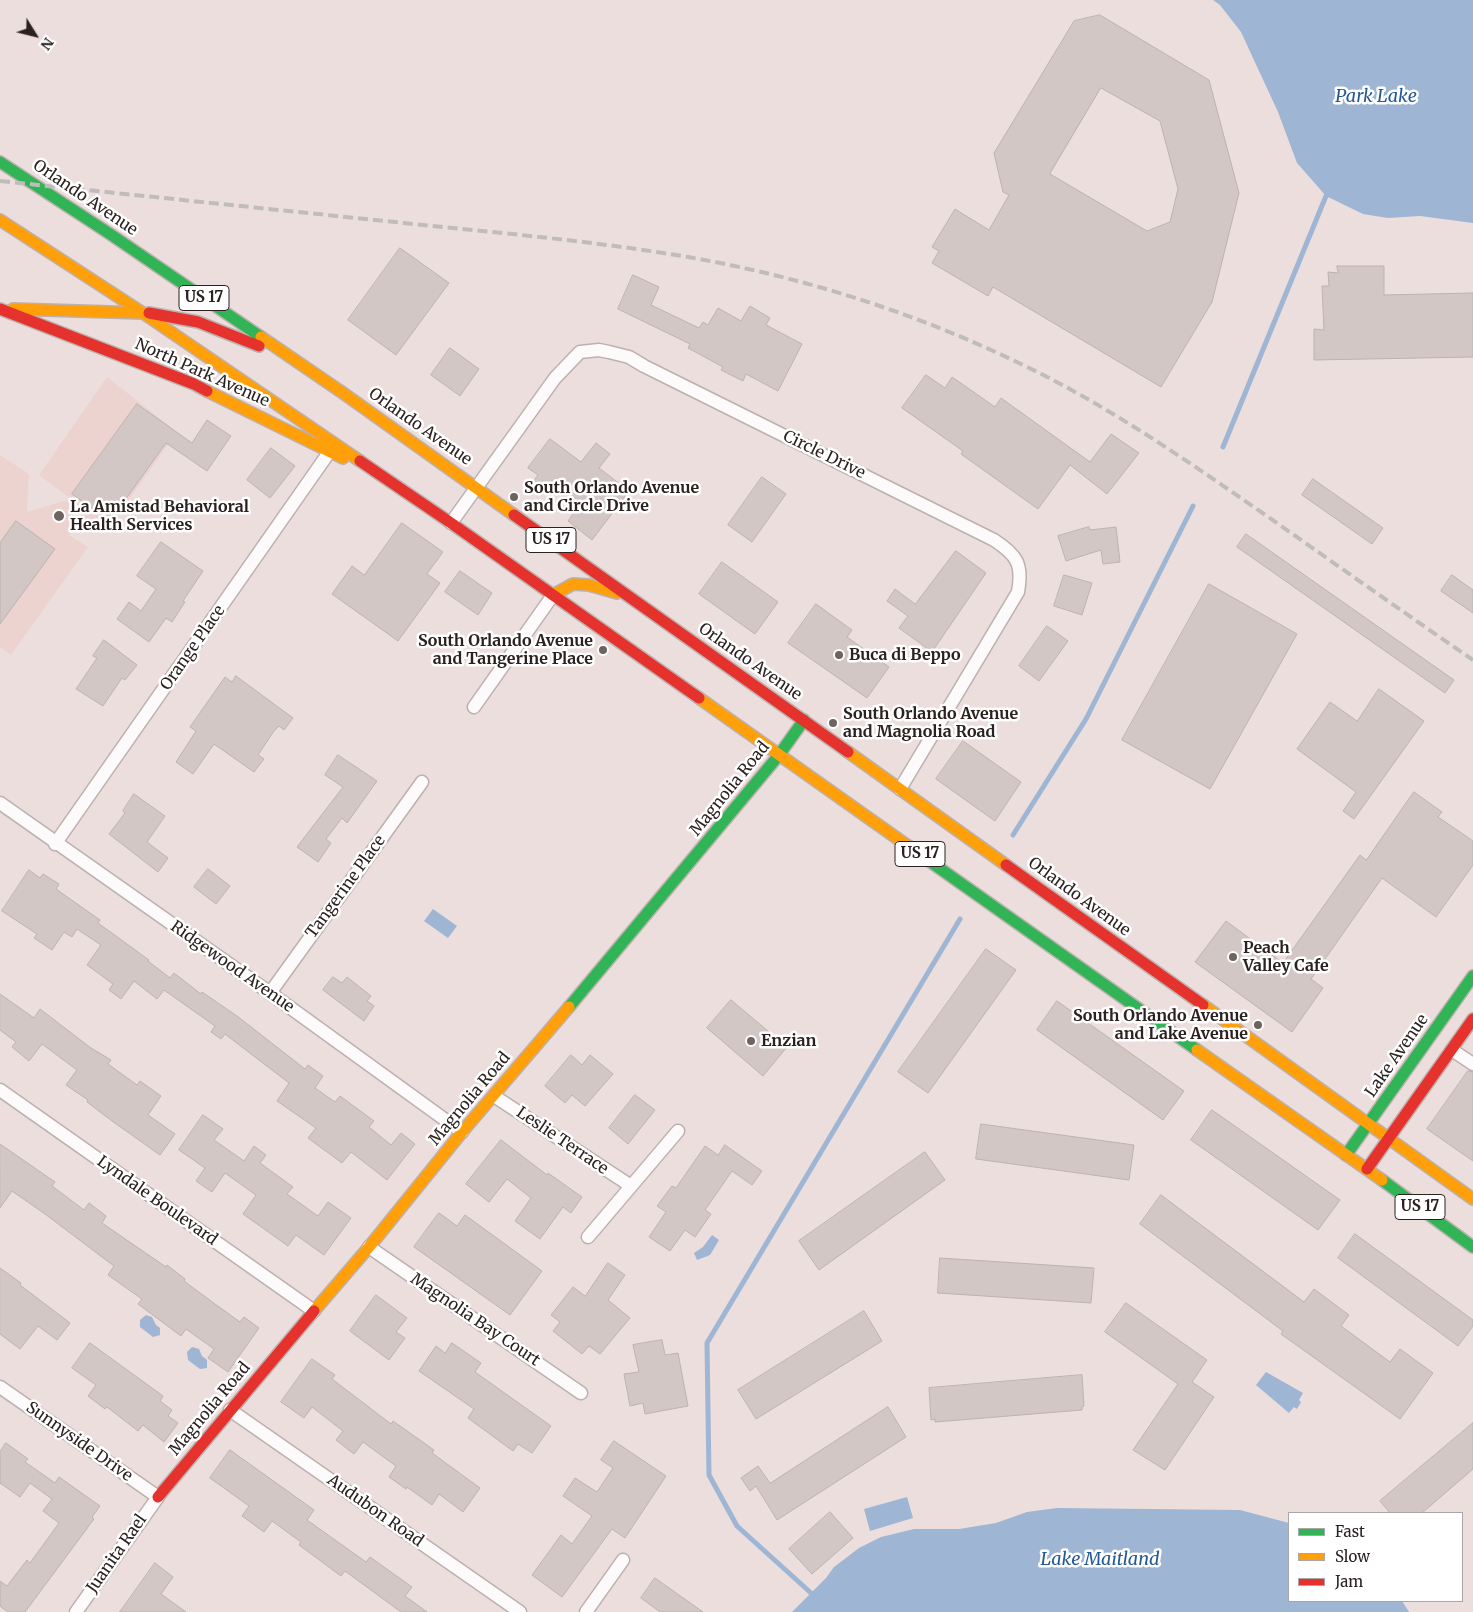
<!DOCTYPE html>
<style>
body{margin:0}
#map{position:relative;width:1473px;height:1612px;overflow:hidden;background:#ecdedc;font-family:Merriweather,serif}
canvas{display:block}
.legend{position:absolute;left:1288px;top:1512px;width:175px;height:90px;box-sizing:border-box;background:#fff;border:1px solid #aaa6a6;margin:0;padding:6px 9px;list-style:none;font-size:15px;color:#2b2120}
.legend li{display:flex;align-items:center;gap:10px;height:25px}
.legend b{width:25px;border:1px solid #aaa6a6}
.north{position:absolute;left:10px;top:10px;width:50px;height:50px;-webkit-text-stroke:4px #fff;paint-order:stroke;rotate:126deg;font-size:14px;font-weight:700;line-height:20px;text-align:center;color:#2b2120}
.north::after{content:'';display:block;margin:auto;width:18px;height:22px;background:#2b2120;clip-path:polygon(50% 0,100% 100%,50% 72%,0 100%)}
</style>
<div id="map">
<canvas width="1473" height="1612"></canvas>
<ul class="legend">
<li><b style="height:6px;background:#30b455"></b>Fast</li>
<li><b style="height:6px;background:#ff9f0a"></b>Slow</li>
<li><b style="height:6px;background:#e5322d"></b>Jam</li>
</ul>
<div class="north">N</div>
</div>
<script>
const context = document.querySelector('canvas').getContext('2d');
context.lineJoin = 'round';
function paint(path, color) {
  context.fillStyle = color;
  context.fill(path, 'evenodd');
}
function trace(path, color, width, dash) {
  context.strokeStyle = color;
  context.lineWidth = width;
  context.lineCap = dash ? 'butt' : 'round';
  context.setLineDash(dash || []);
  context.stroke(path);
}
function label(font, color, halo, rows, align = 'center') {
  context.font = font + ' Merriweather,serif';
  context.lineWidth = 5;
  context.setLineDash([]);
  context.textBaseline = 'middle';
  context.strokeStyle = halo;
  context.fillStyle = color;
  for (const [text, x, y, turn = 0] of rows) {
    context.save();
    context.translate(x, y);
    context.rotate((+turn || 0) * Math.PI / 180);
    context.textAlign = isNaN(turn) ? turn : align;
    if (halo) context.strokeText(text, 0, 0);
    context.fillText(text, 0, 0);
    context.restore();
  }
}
const built = new Path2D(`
 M 107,377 L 177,432 L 113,522 L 79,519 L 69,535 L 88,547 L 11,655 L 0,647 L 0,455 L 29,474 L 27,512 L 71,499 L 39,475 Z`);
const water = new Path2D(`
 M 1213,0 L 1473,0 L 1473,223 L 1420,216 L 1388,218 L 1363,214 L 1326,196 L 1297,163 L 1278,112 L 1241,32 L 1220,5 Z
 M 433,909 L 457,926 L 448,938 L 424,921 Z
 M 712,1235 L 719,1240 L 710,1255 L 697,1260 L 694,1253 L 703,1247 Z
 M 146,1315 L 152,1317 L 156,1325 L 160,1328 L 160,1335 L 153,1337 L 140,1327 L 140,1320 Z
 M 192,1347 L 199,1349 L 202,1356 L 207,1360 L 207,1368 L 200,1369 L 188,1360 L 187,1352 Z
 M 1266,1372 L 1303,1393 L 1299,1400 L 1301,1402 L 1297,1409 L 1294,1407 L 1289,1413 L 1256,1385 Z
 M 907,1497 L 913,1518 L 870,1531 L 864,1509 Z
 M 1057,1508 L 1240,1510 L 1289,1523 L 1289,1601 L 1402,1601 L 1409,1612 L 792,1612 L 826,1578 L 834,1567 L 859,1548 L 881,1537 L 914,1529 L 959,1529 L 996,1523 L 1027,1512 Z`);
const stream = new Path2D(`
 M 1223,447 L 1326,196
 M 1013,835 L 1086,719 L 1193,506
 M 811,1593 L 737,1526 L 709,1475 L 707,1343 L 960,919`);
const building = new Path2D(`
 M 1100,15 L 1209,80 L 1239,193 L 1212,302 L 1161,387 L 993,287 L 988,296 L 932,263 L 939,251 L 932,247 L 955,209 L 989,230 L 1009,195 L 1003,192 L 994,153 L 1074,21 ZM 1101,88 L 1160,121 L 1178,189 L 1170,222 L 1147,231 L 1050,174 Z
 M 400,248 L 449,283 L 396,355 L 348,320 Z
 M 1337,266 L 1384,266 L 1384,295 L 1473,293 L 1473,357 L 1314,360 L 1314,329 L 1324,330 L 1322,286 L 1329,286 L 1328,272 L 1338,273 Z
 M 633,275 L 659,287 L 651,305 L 699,328 L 703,322 L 708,325 L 718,308 L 741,321 L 750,306 L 770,318 L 766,325 L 802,344 L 778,391 L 746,374 L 743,381 L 721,370 L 723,367 L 688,348 L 690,344 L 618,309 Z
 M 450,348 L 479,369 L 460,396 L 431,375 Z
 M 926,375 L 945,388 L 952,377 L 995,407 L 1001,398 L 1090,462 L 1111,434 L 1139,453 L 1107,494 L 1070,465 L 1038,509 L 961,454 L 963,451 L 902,408 Z
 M 137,404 L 192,443 L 207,420 L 231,436 L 207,471 L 166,443 L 110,521 L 72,494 Z
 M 550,439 L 581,462 L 596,443 L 610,454 L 599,468 L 629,491 L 592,540 L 568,521 L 578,507 L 556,490 L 551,496 L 533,482 L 538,475 L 528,468 Z
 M 271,448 L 295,466 L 270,498 L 247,480 Z
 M 762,477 L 786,494 L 752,542 L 728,525 Z
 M 1313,479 L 1383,528 L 1372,544 L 1302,495 Z
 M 16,521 L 55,549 L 0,624 L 0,543 Z
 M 402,523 L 443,552 L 427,574 L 440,583 L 398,641 L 332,594 L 352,566 L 364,575 Z
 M 1089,527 L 1090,530 L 1116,527 L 1120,562 L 1103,564 L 1101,550 L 1066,561 L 1058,536 Z
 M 1246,534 L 1454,680 L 1445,693 L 1237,547 Z
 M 161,542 L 203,571 L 183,601 L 185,602 L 172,622 L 166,618 L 149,642 L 117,619 L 129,602 L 141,611 L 156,589 L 137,576 Z
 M 956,551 L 986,573 L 932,652 L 899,628 L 908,616 L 887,601 L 895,589 L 915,604 Z
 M 722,562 L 778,602 L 755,634 L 699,594 Z
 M 460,571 L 492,593 L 478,615 L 445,592 Z
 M 1064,575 L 1092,583 L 1082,615 L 1054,606 Z
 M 1452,575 L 1473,590 L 1473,613 L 1441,591 Z
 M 1209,584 L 1297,634 L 1210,789 L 1122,740 Z
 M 816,604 L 852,630 L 847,637 L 889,667 L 867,698 L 788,643 Z
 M 1047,626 L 1068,641 L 1039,681 L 1019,666 Z
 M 104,640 L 137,665 L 125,680 L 122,678 L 103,706 L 76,689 L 97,658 L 93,656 Z
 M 236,676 L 293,718 L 284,730 L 279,726 L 274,731 L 258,755 L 264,759 L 254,772 L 214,744 L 193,774 L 176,762 L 196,731 L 190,727 L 225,677 L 232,682 Z
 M 1379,689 L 1424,721 L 1354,819 L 1343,811 L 1356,792 L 1297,749 L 1330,702 L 1357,721 Z
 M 963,741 L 1021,782 L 995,821 L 936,779 Z
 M 338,755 L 377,781 L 347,823 L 342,818 L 326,839 L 331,843 L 318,862 L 297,847 L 343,787 L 325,775 Z
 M 1414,792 L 1442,812 L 1438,817 L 1473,841 L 1473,865 L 1436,917 L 1382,878 L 1311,979 L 1323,988 L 1292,1032 L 1195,962 L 1226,921 L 1283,963 L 1360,855 L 1366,860 Z
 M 134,794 L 165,816 L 147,842 L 168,858 L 158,872 L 109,834 L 125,813 L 123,811 Z
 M 208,869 L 230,886 L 216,904 L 194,887 Z
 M 29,870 L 40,878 L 43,874 L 59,884 L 56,889 L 100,920 L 98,923 L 149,960 L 148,961 L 170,978 L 174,973 L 201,994 L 202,992 L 237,1016 L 305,1069 L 308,1065 L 323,1076 L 315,1088 L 335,1102 L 340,1096 L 374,1121 L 369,1127 L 391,1145 L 401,1133 L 415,1144 L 387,1180 L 351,1152 L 342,1163 L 308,1138 L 316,1128 L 277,1101 L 289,1083 L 225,1034 L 221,1039 L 211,1032 L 215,1026 L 164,990 L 157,999 L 134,981 L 121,999 L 109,990 L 113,984 L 87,965 L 101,945 L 77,929 L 72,937 L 64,932 L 52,950 L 34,938 L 37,934 L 2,911 Z
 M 986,949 L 1016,970 L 928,1093 L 898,1072 Z
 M 333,977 L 342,983 L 347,977 L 371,996 L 367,1001 L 374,1006 L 364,1021 L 323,990 Z
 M 0,994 L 34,1018 L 40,1009 L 91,1048 L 111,1060 L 108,1064 L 137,1085 L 140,1081 L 161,1096 L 148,1115 L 175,1134 L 160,1155 L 112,1121 L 87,1102 L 88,1100 L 66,1085 L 77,1070 L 42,1044 L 29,1061 L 12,1047 L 16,1042 L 0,1030 Z
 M 731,1000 L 787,1047 L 763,1076 L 707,1028 Z
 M 1057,1001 L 1184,1091 L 1163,1120 L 1037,1030 Z
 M 571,1055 L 582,1065 L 590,1055 L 613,1074 L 585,1106 L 572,1095 L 565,1103 L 545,1086 Z
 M 1468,1071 L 1473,1072 L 1473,1161 L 1427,1129 Z
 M 635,1095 L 655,1110 L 628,1144 L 609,1128 Z
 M 1212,1110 L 1340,1200 L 1318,1230 L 1191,1140 Z
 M 203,1115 L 223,1129 L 214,1140 L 244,1161 L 254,1146 L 266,1155 L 260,1163 L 293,1187 L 287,1194 L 318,1216 L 328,1202 L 351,1218 L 324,1255 L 296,1235 L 288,1246 L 243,1214 L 256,1195 L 225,1173 L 212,1192 L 196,1181 L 205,1168 L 179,1150 Z
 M 981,1124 L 1134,1145 L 1129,1180 L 976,1159 Z
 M 501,1140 L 547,1175 L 548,1173 L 582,1197 L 571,1213 L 563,1207 L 540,1239 L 515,1221 L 531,1198 L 507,1179 L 489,1202 L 466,1184 Z
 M 0,1144 L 55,1182 L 52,1186 L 84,1210 L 89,1203 L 106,1216 L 102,1223 L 166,1267 L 167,1265 L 185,1279 L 184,1281 L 215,1304 L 240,1322 L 244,1317 L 259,1328 L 228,1372 L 208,1358 L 214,1349 L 186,1329 L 181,1336 L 138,1304 L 142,1299 L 108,1275 L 114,1266 L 45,1214 L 12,1191 L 0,1208 Z
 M 725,1145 L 762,1171 L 752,1185 L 732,1171 L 705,1210 L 711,1214 L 695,1237 L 685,1230 L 670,1251 L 649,1237 L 666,1212 L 657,1206 L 672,1186 L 676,1188 L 705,1146 L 718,1155 Z
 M 925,1152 L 945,1180 L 819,1270 L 799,1241 Z
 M 1161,1195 L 1304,1302 L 1314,1289 L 1349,1315 L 1341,1326 L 1390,1362 L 1400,1349 L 1433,1373 L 1400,1419 L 1281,1334 L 1283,1331 L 1140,1224 Z
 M 439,1213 L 457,1226 L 465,1215 L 542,1271 L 510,1315 L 414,1247 Z
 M 1355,1234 L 1473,1320 L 1473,1326 L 1458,1346 L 1338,1258 Z
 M 940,1258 L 1094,1268 L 1091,1303 L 938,1293 Z
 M 608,1263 L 625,1275 L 608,1300 L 630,1318 L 600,1354 L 589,1346 L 582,1354 L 553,1331 L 560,1322 L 551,1315 L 573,1287 L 585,1296 Z
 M 0,1268 L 21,1283 L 20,1285 L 70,1323 L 57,1340 L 38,1326 L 20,1349 L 0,1334 Z
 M 376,1295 L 407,1318 L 396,1332 L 405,1338 L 389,1360 L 350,1331 Z
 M 1126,1303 L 1207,1360 L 1192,1382 L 1214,1397 L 1165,1470 L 1133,1450 L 1178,1384 L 1105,1332 Z
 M 864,1311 L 882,1341 L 756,1419 L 738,1390 Z
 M 662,1340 L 665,1355 L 678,1353 L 688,1406 L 645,1414 L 643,1403 L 630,1406 L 624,1374 L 639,1372 L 633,1345 Z
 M 90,1343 L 163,1396 L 160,1401 L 172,1410 L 168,1416 L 178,1423 L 164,1442 L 143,1425 L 138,1431 L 107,1407 L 105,1409 L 88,1396 L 96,1385 L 72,1368 Z
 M 452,1343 L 481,1363 L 475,1372 L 551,1426 L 532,1453 L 518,1444 L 513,1451 L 468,1418 L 474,1409 L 419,1371 L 436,1346 L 445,1353 Z
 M 312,1359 L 335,1375 L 332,1379 L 391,1424 L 393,1421 L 434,1450 L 432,1453 L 480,1488 L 463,1512 L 439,1494 L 432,1505 L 407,1487 L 406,1489 L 389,1477 L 396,1466 L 363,1442 L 354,1454 L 336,1440 L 343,1431 L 312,1407 L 304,1418 L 281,1402 Z
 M 1082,1375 L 1084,1406 L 1082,1407 L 1082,1410 L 935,1422 L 935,1419 L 931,1420 L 929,1388 Z
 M 888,1407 L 906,1437 L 777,1520 L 756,1486 L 750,1491 L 741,1478 L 758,1466 L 770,1483 Z
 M 1473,1423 L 1473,1469 L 1422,1513 L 1390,1513 L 1380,1501 Z
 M 614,1441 L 666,1476 L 625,1538 L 612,1529 L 562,1597 L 532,1575 L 561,1535 L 572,1544 L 592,1516 L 563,1496 L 575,1478 L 597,1492 L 613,1468 L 601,1460 Z
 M 6,1443 L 28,1459 L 25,1462 L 55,1483 L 59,1477 L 100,1506 L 92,1517 L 94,1519 L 25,1612 L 8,1612 L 0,1606 L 0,1581 L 7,1586 L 27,1560 L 30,1563 L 59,1523 L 43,1511 L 52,1499 L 30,1483 L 20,1497 L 0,1483 L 0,1452 Z
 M 230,1450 L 314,1510 L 307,1520 L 366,1562 L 370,1557 L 412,1587 L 405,1596 L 427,1612 L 401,1612 L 345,1571 L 341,1576 L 299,1545 L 301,1542 L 272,1521 L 264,1532 L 242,1516 L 249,1506 L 210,1478 Z
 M 830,1512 L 853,1538 L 812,1574 L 789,1549 Z
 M 155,1563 L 173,1577 L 161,1594 L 186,1612 L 120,1612 Z
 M 655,1578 L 703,1612 L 660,1612 L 641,1598 Z`);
const street = new Path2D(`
 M 451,523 L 555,378 L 580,352 L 599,350 L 609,352 L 629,357 L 644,366 L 994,540 C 1017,555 1023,564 1018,592 L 900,789
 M 474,707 L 553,595
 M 0,803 L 270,993 L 462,1132
 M 55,844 L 330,451
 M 270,993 L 422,782
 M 1452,1050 L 1473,1064
 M 0,1090 L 314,1311
 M 494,1096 L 631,1186
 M 588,1237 L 678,1131
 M 369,1247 L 581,1393
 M 0,1387 L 158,1497 L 76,1612
 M 230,1410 L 520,1612
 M 586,1612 L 623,1560`);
const fast = new Path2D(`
 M 0,162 L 110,234 L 261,337
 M 908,846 L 1197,1050
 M 569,1007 L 779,755 L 804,720
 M 1346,1155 L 1473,976
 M 1382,1180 L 1473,1247`);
const slow = new Path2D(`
 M 0,220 L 143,313 L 360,461
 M 13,309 L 143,313
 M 261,337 L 343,393 L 514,515
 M 207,391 L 343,458
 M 553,595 L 573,584 L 589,585 L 617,593
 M 699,698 L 908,846
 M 848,752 L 1006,865
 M 1203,1005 L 1473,1199
 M 1197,1050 L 1382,1180
 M 314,1311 L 369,1247 L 462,1132 L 569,1007`);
const jam = new Path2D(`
 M 0,309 L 194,384 L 207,391
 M 149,313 L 198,322 L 259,346
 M 360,461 L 451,523 L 699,698
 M 514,515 L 848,752
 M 1006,865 L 1203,1005
 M 1367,1169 L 1473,1019
 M 158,1497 L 314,1311`);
const rail = new Path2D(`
 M 0,181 C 135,195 269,209 404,223 C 499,233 594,241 688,257 C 803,277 916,313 1021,364 C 1107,405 1186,460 1264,514 C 1334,563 1403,612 1473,660`);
const markers = [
 [514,497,5,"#6f6362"],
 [59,516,6,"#6f6362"],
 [603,650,5,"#6f6362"],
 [839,655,5,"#6f6362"],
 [833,723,5,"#6f6362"],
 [1233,957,5,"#6f6362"],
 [1258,1025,5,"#6f6362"],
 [751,1041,5,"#6f6362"]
];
const shields = [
 [204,298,50],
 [551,540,50],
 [920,854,50],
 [1420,1207,50]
];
const shieldNames = [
 ["US 17",204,298],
 ["US 17",551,540],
 ["US 17",920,854],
 ["US 17",1420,1207]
];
const streetNames = [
 ["Orlando Avenue",85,198,34],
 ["North Park Avenue",202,373,24],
 ["Orlando Avenue",420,427,35],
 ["Circle Drive",824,455,26],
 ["Orange Place",193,648,-55],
 ["Orlando Avenue",750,662,35],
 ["Magnolia Road",730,789,-51],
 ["Tangerine Place",346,887,-54],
 ["Orlando Avenue",1079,897,36],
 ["Ridgewood Avenue",232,967,35],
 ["Lake Avenue",1397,1056,-55],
 ["Magnolia Road",470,1099,-50],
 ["Leslie Terrace",562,1141,34],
 ["Lyndale Boulevard",157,1201,35],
 ["Magnolia Bay Court",475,1320,34],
 ["Magnolia Road",210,1409,-50],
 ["Sunnyside Drive",79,1442,35],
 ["Audubon Road",375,1511,35],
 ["Juanita Rael",117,1554,-55]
];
const poiNames = [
 ["South Orlando Avenue",524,488],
 ["and Circle Drive",524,506],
 ["La Amistad Behavioral",70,507],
 ["Health Services",70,525],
 ["South Orlando Avenue",593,641,"right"],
 ["and Tangerine Place",593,659,"right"],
 ["Buca di Beppo",849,655],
 ["South Orlando Avenue",843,714],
 ["and Magnolia Road",843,732],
 ["Peach",1243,948],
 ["Valley Cafe",1243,966],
 ["South Orlando Avenue",1248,1016,"right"],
 ["and Lake Avenue",1248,1034,"right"],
 ["Enzian",761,1041]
];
const waterNames = [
 ["Park Lake",1376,97],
 ["Lake Maitland",1100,1560]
];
paint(built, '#ecd3cf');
paint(water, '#9eb5d4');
trace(stream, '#9eb5d4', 5);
paint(building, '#d2c7c5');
trace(building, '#bdb2b0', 1);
trace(street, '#bcb1af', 15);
trace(fast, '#bcb1af', 14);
trace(slow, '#bcb1af', 14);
trace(jam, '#bcb1af', 14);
trace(street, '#fcfafa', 12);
trace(fast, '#30b455', 11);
trace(slow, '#ff9f0a', 11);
trace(jam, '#e5322d', 11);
trace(rail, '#c0bcbc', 4, [10, 5]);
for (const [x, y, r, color] of markers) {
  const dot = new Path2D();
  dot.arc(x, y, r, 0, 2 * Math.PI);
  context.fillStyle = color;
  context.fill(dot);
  trace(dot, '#fff', 2);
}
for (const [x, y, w] of shields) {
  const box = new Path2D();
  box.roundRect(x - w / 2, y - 12.5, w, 25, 4);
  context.fillStyle = '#fff';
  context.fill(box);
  trace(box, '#2b2120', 1);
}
label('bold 15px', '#2b2120', null, shieldNames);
label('16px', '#2b2120', '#fff', streetNames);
label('bold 16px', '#2b2120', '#fff', poiNames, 'left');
label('italic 18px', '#245993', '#fff', waterNames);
</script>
